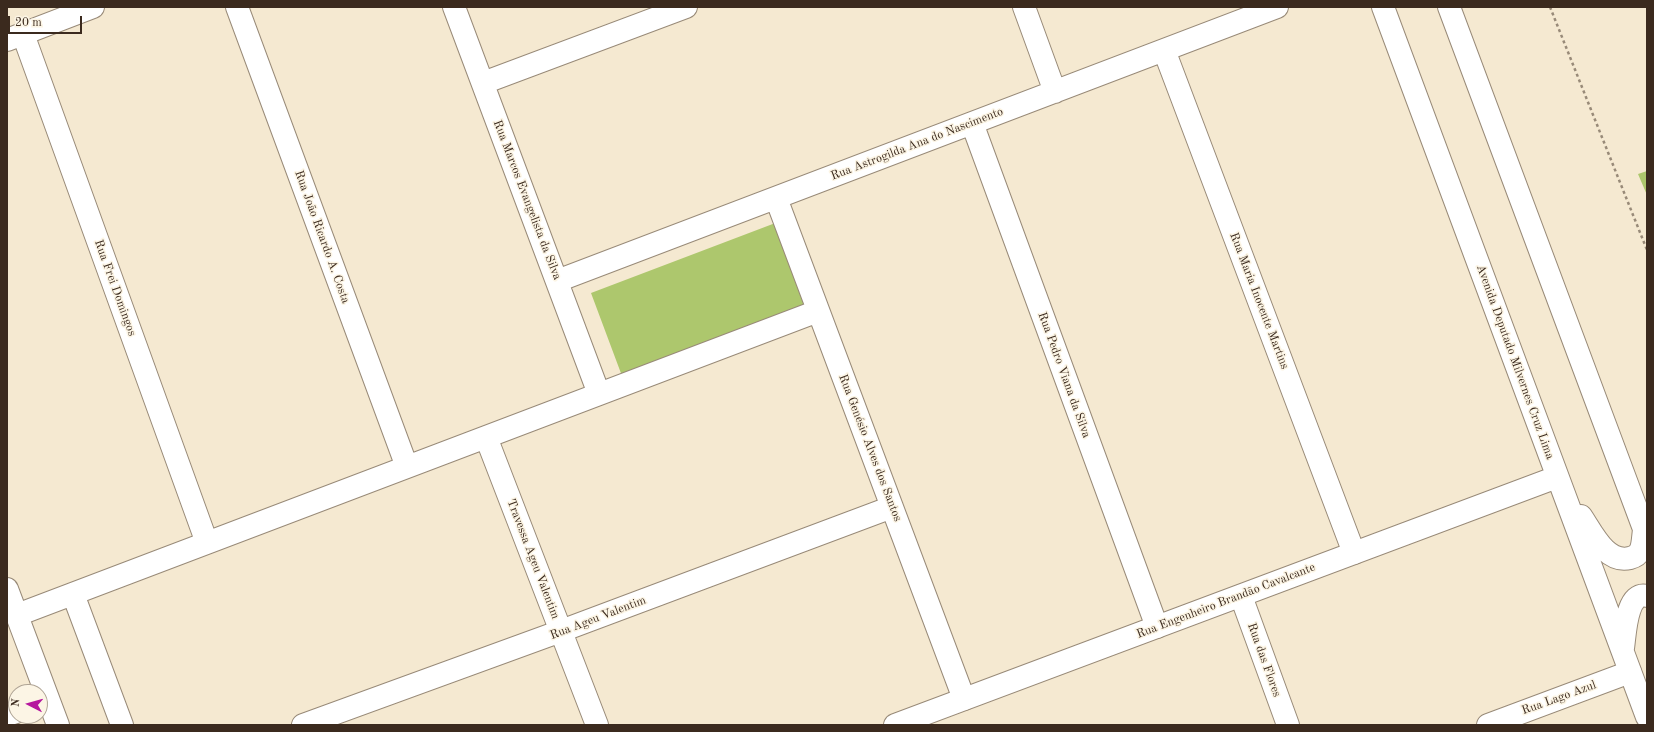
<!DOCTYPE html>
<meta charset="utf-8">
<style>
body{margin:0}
#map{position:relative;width:1654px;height:732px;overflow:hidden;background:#f5e9d1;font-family:"Old Standard TT",serif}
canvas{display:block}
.frame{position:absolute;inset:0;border:8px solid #3b2a1e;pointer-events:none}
.north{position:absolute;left:8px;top:684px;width:40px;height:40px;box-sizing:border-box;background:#fcf5e5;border:1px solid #afa495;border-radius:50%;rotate:276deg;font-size:11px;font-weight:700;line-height:16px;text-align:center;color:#3b2a1e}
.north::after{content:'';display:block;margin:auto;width:14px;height:18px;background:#b5179e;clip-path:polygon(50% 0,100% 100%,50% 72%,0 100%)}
.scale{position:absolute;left:8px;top:16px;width:74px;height:18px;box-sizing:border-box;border:2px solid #3b2a1e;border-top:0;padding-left:5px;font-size:12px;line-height:14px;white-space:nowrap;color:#3b2a1e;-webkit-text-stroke:3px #fcf5e5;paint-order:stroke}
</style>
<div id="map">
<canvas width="1654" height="732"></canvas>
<div class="frame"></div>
<div class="north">N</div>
<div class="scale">20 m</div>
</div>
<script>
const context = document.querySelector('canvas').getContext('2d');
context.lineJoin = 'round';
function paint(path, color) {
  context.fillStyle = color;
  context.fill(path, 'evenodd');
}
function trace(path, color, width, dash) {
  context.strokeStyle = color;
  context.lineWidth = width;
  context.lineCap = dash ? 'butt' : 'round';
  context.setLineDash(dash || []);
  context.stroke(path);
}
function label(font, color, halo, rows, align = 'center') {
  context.font = font + ' "Old Standard TT",serif';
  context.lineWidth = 3;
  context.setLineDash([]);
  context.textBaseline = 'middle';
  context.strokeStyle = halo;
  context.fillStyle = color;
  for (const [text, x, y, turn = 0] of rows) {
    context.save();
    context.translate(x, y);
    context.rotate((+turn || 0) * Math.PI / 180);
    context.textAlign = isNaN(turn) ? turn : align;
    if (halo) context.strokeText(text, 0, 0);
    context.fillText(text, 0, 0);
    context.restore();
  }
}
const green = new Path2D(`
 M 1647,171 L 1647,195 L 1638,174 Z
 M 778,222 L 809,305 L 622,376 L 591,293 Z`);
const path = new Path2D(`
 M 1550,7 L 1647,250`);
const minor = new Path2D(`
 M 237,7 L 407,467
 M 454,7 L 599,394
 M 1024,7 L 1055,92
 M 23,34 L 207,543
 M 1164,50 L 1354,553
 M 483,83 L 686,7
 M 972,123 L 1157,627
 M 776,198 L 964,699
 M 557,281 L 1277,7
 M 486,437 L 597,725
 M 73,594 L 122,725
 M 1241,596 L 1288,725
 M 17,615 L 818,311
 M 7,715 L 16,712
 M 303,725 L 561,631 L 892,507
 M 1488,725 L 1630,672`);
const tertiary = new Path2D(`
 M 1383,7 L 1647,717
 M 1449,7 L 1647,537
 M 7,40 L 93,7
 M 1581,516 C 1592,532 1606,564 1630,558 C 1634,557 1638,555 1640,551 C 1643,546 1643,536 1644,530
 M 7,589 L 58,725
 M 1623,648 C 1625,636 1626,590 1647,596
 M 895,725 L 1557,477`);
const streetNames = [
 ["Rua Astrogilda Ana do Nascimento",917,144,-21],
 ["Rua Marcos Evangelista da Silva",527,200,69],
 ["Rua João Ricardo A. Costa",322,237,70],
 ["Rua Frei Domingos",115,288,70],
 ["Rua Maria Inocente Martins",1259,301,69],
 ["Avenida Deputado Milvernes Cruz Lima",1515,362,70],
 ["Rua Pedro Viana da Silva",1064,375,70],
 ["Rua Genésio Alves dos Santos",870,448,69],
 ["Travessa Ageu Valentim",533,559,69],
 ["Rua Engenheiro Brandão Cavalcante",1226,601,-21],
 ["Rua Ageu Valentim",598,618,-21],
 ["Rua das Flores",1264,660,70],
 ["Rua Lago Azul",1559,698,-20]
];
paint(green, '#adc76d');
trace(minor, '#988a78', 24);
trace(tertiary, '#988a78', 24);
trace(path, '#988a78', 2.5, [3, 3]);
trace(minor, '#fff', 22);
trace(tertiary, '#fff', 22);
label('12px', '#3b2a1e', '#fcf5e5', streetNames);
</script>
